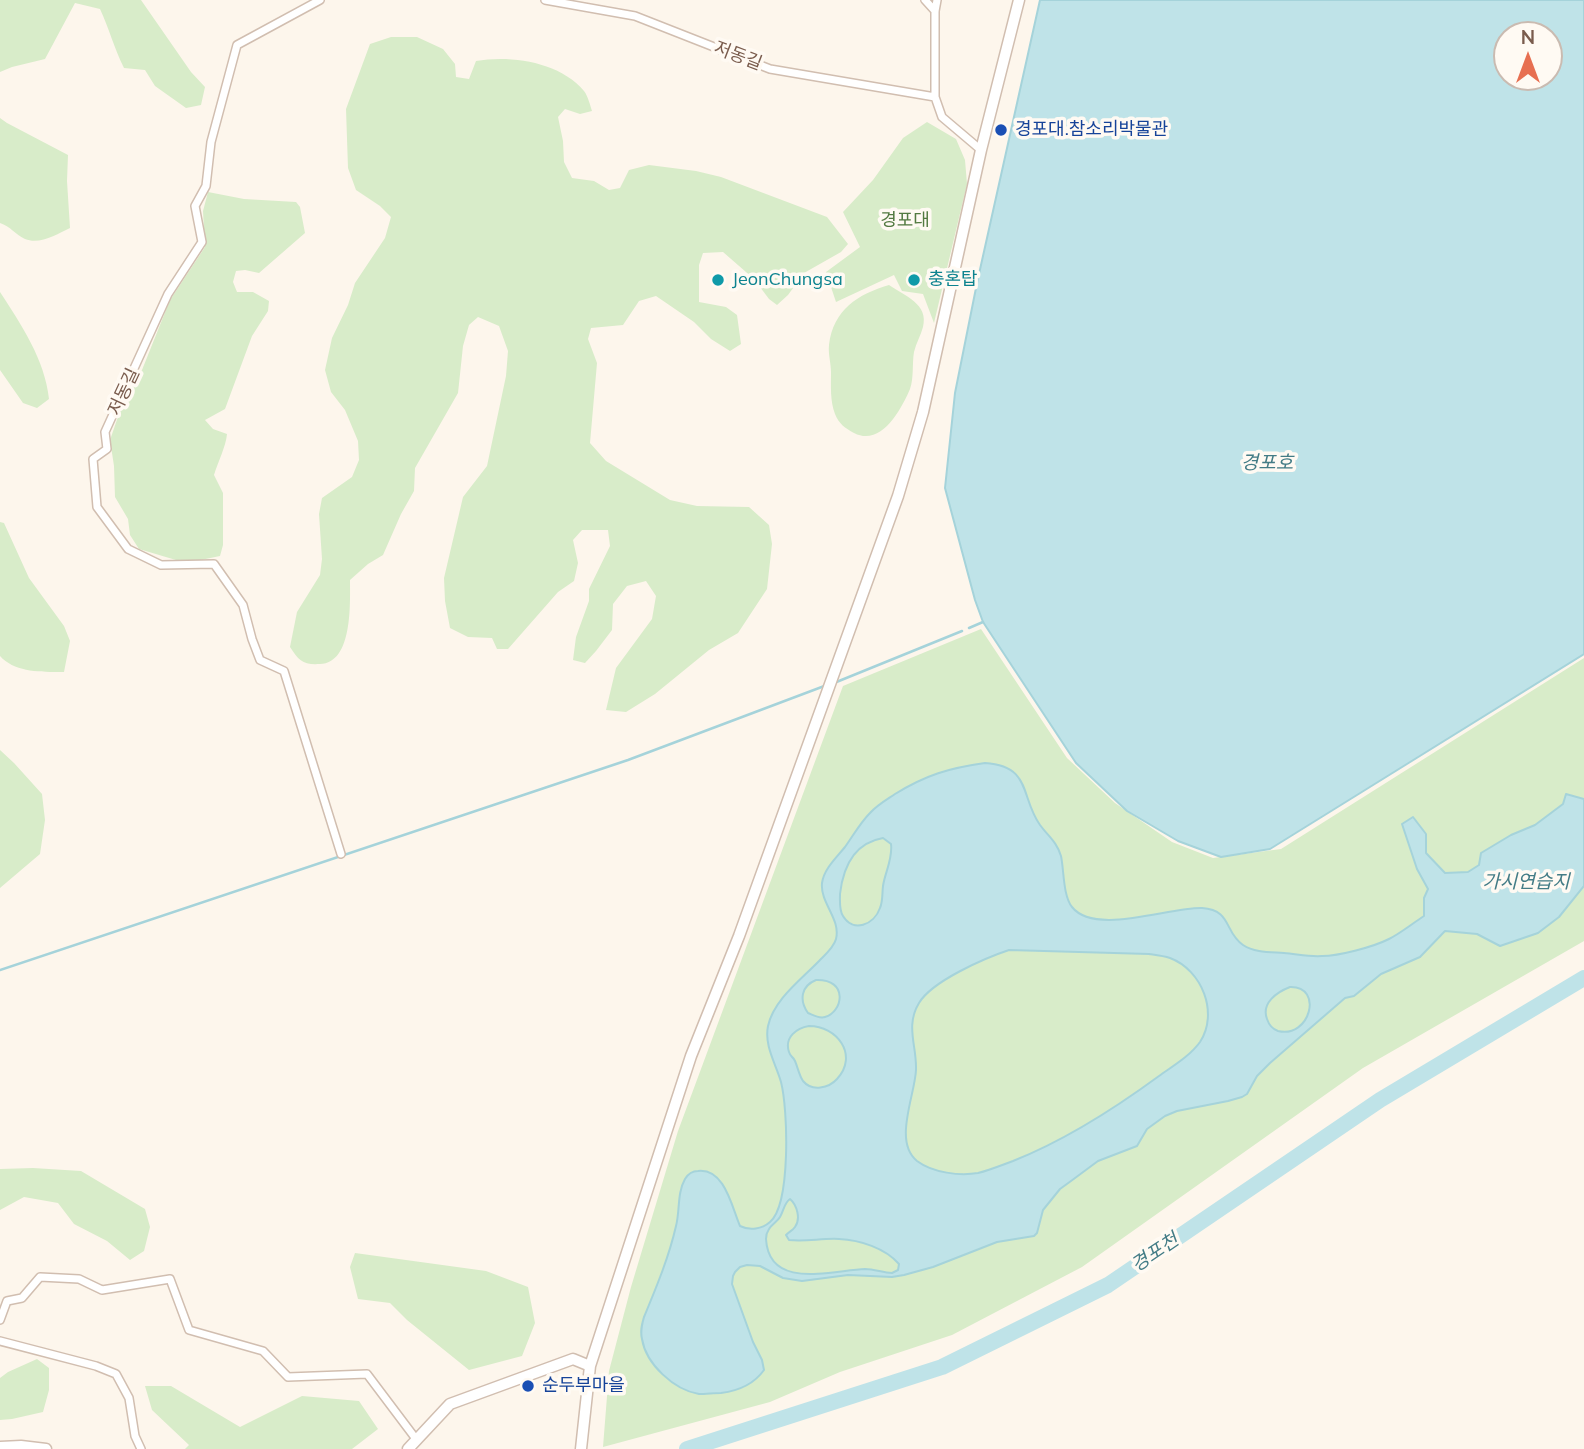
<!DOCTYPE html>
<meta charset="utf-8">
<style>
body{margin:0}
#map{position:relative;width:1584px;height:1449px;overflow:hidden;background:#fdf6ec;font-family:Mulish,sans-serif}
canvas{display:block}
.north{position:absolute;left:1493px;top:21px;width:70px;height:70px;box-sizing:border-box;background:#fffaf3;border:2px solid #cabbb1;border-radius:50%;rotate:0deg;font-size:19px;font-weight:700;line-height:28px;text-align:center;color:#7a5c4d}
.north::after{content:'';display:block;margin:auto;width:24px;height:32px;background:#e76f51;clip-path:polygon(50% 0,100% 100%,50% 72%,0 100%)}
</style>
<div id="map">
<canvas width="1584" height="1449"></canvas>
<div class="north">N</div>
</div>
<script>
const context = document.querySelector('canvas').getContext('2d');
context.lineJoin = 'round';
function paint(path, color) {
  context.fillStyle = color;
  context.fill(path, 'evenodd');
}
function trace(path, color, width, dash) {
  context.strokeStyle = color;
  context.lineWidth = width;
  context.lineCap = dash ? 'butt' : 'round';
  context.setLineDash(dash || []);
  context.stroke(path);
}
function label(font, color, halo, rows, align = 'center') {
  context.font = font + ' Mulish,"Noto Sans KR",sans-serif';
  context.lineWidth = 7;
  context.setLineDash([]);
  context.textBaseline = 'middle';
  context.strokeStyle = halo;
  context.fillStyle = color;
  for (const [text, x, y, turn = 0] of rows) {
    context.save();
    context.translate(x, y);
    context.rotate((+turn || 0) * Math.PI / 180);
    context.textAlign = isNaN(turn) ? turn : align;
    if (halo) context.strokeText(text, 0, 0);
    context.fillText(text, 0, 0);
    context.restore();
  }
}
const green = new Path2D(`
 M 0,0 L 141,0 L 191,72 L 205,87 L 201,105 L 186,108 L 155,86 L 145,70 L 124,68 C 114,48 109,28 100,9 L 75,3 L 45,59 L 12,67 L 0,72 Z
 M 391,37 L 417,37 L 443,49 L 455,64 L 456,77 L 469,79 L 476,61 C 511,55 560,62 584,91 C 588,96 590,105 592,111 L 580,114 L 565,109 L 558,117 L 563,141 L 564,162 L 572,178 L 594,181 L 609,190 L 620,188 L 629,170 L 649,165 L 696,171 L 721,177 L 827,217 L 848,244 L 841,252 L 804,273 L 788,295 L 777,305 L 769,299 L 754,279 L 723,252 L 703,253 L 699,265 L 699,302 L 726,307 L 737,315 L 741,344 L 730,351 L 711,339 L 694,322 L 656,296 L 639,301 L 623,325 L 591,328 L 588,339 L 597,363 L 590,443 L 606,461 L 670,500 L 697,506 L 749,507 L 769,525 L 772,544 L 767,589 L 738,633 L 709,650 L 655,694 L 626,712 L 606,710 L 616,668 L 652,619 L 656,596 L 646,581 L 627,586 L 613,604 L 612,630 L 596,651 L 585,663 L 573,660 L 576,637 L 589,601 L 589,589 L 610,546 L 608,530 L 582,530 L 573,540 L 578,563 L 574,581 L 558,592 L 508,649 L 497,649 L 492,638 L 468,637 L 450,628 L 445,601 L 444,578 L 463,497 L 487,466 L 506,376 L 508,351 L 499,326 L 478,317 L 469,325 L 463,346 L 458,393 L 415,468 L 414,491 L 401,514 L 383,555 L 368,564 L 350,580 C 350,603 353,663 320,664 C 303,665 299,661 290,647 L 297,612 L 320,575 L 322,559 L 319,514 L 322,498 L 352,477 L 359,460 L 358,441 L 345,410 L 331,392 L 325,370 L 332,338 L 348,305 L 355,283 L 385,238 L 391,217 L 380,206 L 356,190 L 348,168 L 346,109 L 370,44 Z
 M 0,118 L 7,123 L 68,155 L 67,181 L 70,228 C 57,234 40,245 25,239 C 16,235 10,226 0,223 Z
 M 927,122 L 956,139 L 965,160 L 967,184 L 934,323 L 923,294 L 902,291 L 894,275 L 836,302 L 826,272 L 860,247 L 843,212 L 873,180 L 903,138 Z
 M 208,192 L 244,199 L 296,202 L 300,207 L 305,233 L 259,273 L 245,270 L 236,271 L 233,282 L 237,292 L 253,292 L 269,301 L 268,311 L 252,336 L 225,409 L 205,420 L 213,429 L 227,434 C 226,446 218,462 214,475 L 223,493 L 223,545 L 220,556 L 186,563 L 139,549 L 130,535 L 128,519 L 115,497 L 114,466 L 110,440 L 123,402 L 142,370 L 170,300 L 205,247 L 203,211 Z
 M 889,285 C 905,296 929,304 923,327 C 921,335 916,343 914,352 C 912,364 914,378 910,389 C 901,410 881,447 854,433 C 845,428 839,424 835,414 C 830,401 831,386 831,372 C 831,363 828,354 829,345 C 833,310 858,294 889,285 Z
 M 0,292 C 21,324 45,360 49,399 L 37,408 L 23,403 L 0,370 Z
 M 0,522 L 4,523 L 29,578 L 64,626 L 70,641 L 64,672 C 43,672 15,673 0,656 Z
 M 981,629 L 1067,758 L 1115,803 L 1172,842 L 1213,858 L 1281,849 L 1584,658 L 1584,941 L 1363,1068 L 1082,1267 L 952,1335 L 840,1372 L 770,1402 L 603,1447 L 609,1371 L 631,1287 L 678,1131 L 843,686 Z
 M 0,750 L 14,763 L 42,794 L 45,820 L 40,854 L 0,888 Z
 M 33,1168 L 81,1171 L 145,1209 L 150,1227 L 144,1251 L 130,1260 L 107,1241 L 74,1224 L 58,1203 L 24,1197 L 0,1210 L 0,1169 Z
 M 355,1253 L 486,1271 L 528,1287 L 535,1323 L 522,1356 L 469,1370 L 407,1320 L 390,1303 L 358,1299 L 350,1267 Z
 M 37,1359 L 49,1368 L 49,1390 L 43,1412 L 12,1419 L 0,1420 L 0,1378 L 8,1372 Z
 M 145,1386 L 171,1386 L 240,1427 L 302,1396 L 359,1401 L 378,1429 L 352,1449 L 185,1449 L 189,1445 L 152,1410 Z`);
const water = new Path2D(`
 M 1040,0 L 1584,0 L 1584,654 L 1270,849 L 1221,857 L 1178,841 L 1127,811 L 1076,763 L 983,622 L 975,600 L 945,488 L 955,393 L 977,283 ZM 1549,35 L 1549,77 L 1507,77 L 1507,35 Z
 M 985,763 C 1032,766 1020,797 1040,825 C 1048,836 1057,842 1061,856 C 1064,870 1063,896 1072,907 C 1095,936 1169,907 1202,908 C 1232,910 1224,932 1243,945 C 1255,953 1271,952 1284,953 C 1297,954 1309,957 1322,956 C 1339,956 1373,947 1389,939 C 1401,933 1413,923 1424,916 L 1424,898 L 1428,889 L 1417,869 L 1402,824 L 1413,817 L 1426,834 L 1426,853 L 1445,873 L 1468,872 L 1479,865 L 1481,853 L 1511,835 L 1535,825 L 1563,804 L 1566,794 L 1584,799 L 1584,886 L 1559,917 L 1538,933 L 1500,946 L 1477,934 L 1445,931 L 1420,957 L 1381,974 L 1354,996 L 1345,998 L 1270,1063 L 1257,1076 L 1247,1094 L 1242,1097 L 1228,1101 L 1177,1111 L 1165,1116 L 1147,1129 L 1137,1146 L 1098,1161 L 1071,1181 L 1060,1189 L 1043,1210 L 1037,1233 L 1034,1236 L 997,1242 L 933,1267 L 904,1275 L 892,1277 L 848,1275 L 802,1281 L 783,1278 L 760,1266 L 747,1265 L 740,1267 L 735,1272 L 733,1276 L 732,1284 L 753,1342 L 762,1360 L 764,1370 C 754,1384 737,1391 721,1393 C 714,1393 706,1394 699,1394 C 674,1390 646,1364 642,1339 C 640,1331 642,1324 644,1317 C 656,1288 669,1257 676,1226 C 680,1211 677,1193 685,1179 C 688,1174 693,1171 698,1171 C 725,1168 732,1208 740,1226 C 750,1231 762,1229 770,1222 C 791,1204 788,1109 781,1082 C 776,1064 764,1046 768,1026 C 774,999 802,979 820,960 C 826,954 834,947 836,939 C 841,919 820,903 822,883 C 824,869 836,858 845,847 C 853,836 860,823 870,813 C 877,805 886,800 895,794 C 926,775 949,768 985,763 ZM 883,838 L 891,844 C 893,859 885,872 883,886 C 882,894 883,901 880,908 C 874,925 853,933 843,916 C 839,910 840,901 840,894 C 843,868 854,843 883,838 ZM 1009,950 L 1149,954 C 1156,955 1164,956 1170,958 C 1202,970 1219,1013 1200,1042 C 1190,1056 1173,1066 1159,1076 C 1114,1109 1066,1140 1013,1161 C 1002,1165 990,1170 978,1173 C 960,1176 933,1173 917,1161 C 893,1142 915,1095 916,1070 C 917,1046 905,1026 919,1003 C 932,981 985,958 1009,950 ZM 816,980 C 849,979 843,1012 825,1017 C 819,1019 813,1015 808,1013 C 799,1000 801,986 816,980 ZM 1290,987 C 1324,986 1310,1039 1278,1031 C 1272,1029 1269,1025 1267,1019 C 1261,1003 1277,992 1290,987 ZM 809,1026 C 837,1026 859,1055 837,1079 C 829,1088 812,1092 803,1081 C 799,1075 798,1068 795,1061 C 792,1055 791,1058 789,1052 C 784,1037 797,1028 809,1026 ZM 790,1199 C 797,1205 801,1219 795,1227 C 793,1230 789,1232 786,1235 L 789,1240 C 806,1242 822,1238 839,1239 C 860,1240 885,1248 899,1264 L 898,1270 L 892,1273 C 883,1273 875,1269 865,1269 C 833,1270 769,1291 766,1239 C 766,1235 767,1232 769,1229 C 772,1224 777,1222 780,1217 C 784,1210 784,1203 790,1199 Z`);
const stream = new Path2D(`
 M 969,628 L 983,622
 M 834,683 L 962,631
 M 0,970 L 628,760 L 827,685`);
const river = new Path2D(`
 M 687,1449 L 942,1367 L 1108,1285 L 1380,1100 L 1584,978`);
const minor = new Path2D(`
 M 320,0 L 237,45 L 211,142 L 206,186 L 195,206 L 202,242 L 168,294 L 105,432 L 107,449 L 93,459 L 97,507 L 128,549 L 161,565 L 214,564 L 243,605 L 252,639 L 260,660 L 284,671 L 341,854
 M 545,0 L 635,16 L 770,69 L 935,97
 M 925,0 L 935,11
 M 937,0 L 935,11 L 935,97 L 942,117 L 981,150
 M 0,1320 L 7,1301 L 22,1298 L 40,1277 L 79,1279 L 102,1290 L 170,1279 L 189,1330 L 263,1351 L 288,1377 L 367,1374 L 416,1439
 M 0,1341 L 96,1366 L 116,1374 L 129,1398 L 135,1436 L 141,1449`);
const tertiary = new Path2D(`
 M 0,1447 L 21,1446 L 46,1449
 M 408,1449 L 450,1404 L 573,1359 L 590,1366
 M 581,1449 L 590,1366 L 691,1056 L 739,936 L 898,496 L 923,412 L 981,150 L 1019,0`);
const markers = [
 [1001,130,7,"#1a4fb4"],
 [718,280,7,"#0f9aa8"],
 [914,280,7,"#0f9aa8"],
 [528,1386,7,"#1a4fb4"]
];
const streetNames = [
 ["저동길",738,56,21],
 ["저동길",124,392,-65]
];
const transitNames = [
 ["경포대.참소리박물관",1015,130],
 ["순두부마을",542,1386]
];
const parkNames = [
 ["경포대",905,221]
];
const cultureNames = [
 ["JeonChungsa",732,280],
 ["충혼탑",928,280]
];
const waterNames = [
 ["경포호",1267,463],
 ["가시연습지",1526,882],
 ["경포천",1155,1253,-34]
];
paint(green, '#d8ecc9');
paint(water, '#bfe3e8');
trace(water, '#a5d3da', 2);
trace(stream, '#a5d3da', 2.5);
trace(river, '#bfe3e8', 16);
trace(minor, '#d1beb0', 10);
trace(tertiary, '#d1beb0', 13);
trace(minor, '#fff', 7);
trace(tertiary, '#fff', 10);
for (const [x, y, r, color] of markers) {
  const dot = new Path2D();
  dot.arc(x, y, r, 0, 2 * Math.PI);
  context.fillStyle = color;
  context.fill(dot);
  trace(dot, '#fffaf3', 2.5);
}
label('18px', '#7a5c4d', '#fffaf3', streetNames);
label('18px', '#164399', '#fffaf3', transitNames, 'left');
label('18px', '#537a41', '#fffaf3', parkNames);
label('18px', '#0d838f', '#fffaf3', cultureNames, 'left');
label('italic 19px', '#437c86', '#fffaf3', waterNames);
</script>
